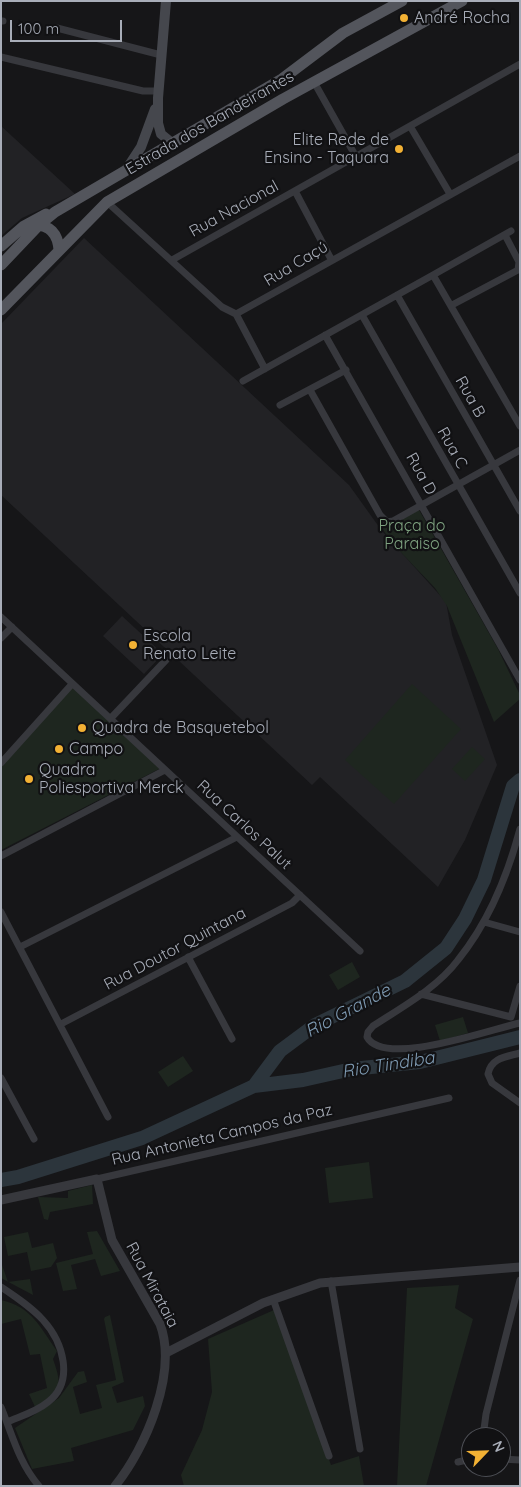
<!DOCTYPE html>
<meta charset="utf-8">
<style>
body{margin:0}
#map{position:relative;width:521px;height:1487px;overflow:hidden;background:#161618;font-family:Quicksand,sans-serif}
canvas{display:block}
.frame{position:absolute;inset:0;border:2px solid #a8adb8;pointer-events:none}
.north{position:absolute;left:461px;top:1427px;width:50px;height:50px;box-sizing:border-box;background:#111113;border:1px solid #4d4f55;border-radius:50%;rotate:66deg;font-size:14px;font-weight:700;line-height:20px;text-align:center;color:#a8adb8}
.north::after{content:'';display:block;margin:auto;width:18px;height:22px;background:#f2b134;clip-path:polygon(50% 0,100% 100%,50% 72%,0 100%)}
.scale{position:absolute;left:10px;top:20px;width:112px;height:22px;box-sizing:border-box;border:2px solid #a8adb8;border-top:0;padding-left:6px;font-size:15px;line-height:18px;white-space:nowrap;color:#a8adb8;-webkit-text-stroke:4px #111113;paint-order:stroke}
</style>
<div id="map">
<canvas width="521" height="1487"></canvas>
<div class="frame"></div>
<div class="north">N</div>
<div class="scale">100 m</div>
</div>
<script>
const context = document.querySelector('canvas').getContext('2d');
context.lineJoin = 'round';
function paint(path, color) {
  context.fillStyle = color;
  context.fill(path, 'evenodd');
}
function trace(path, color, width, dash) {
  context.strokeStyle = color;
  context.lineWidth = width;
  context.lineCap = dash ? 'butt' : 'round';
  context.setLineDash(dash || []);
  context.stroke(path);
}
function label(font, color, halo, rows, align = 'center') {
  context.font = font + ' Quicksand,sans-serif';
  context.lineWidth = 4.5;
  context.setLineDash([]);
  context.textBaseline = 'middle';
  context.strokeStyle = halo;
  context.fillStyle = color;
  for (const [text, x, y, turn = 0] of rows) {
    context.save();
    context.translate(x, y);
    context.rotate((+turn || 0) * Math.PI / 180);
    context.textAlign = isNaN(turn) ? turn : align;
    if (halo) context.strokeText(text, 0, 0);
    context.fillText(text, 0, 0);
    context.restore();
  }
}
const built = new Path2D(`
 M 1,126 L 75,194 L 22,218 L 1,236 Z
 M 84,238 L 349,485 L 382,531 L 446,602 L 452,635 L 497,765 L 465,840 L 438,887 L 320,777 L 312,785 L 1,495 L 1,324 Z
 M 122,616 L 163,654 L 144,674 L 103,636 Z`);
const green = new Path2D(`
 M 419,510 L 498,649 L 520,695 L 520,699 L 494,722 L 447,606 L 435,588 L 391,542 L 382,528 Z
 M 412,684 L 461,729 L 394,804 L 345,760 Z
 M 72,685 L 161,768 L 1,850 L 1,762 Z
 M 472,747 L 485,759 L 465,781 L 452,769 Z
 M 352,962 L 360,977 L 338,990 L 329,975 Z
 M 463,1017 L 468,1033 L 440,1041 L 435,1025 Z
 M 183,1056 L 193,1071 L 168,1087 L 158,1072 Z
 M 369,1162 L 373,1198 L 329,1203 L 325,1168 Z
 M 92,1185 L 93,1204 L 50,1212 L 48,1220 L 44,1219 L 38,1197 L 68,1198 L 68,1191 Z
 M 97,1231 L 120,1271 L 101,1276 L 95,1259 L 71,1265 L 77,1289 L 63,1291 L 56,1263 L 93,1254 L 87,1232 Z
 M 28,1232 L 32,1248 L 53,1243 L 57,1258 L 51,1267 L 31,1271 L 27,1252 L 8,1256 L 4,1237 Z
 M 1,1262 L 8,1282 L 30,1279 L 33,1295 L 1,1278 Z
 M 459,1285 L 455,1308 L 473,1319 L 426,1486 L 397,1486 L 407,1288 Z
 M 1,1300 C 32,1307 40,1327 57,1351 L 53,1359 C 64,1390 59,1388 36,1409 L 29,1394 L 47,1388 L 40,1354 L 30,1355 L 21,1319 L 1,1324 Z
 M 274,1310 L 331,1465 L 359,1456 L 364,1486 L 184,1486 L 181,1475 L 202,1430 L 212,1392 L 208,1339 Z
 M 110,1315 L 124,1382 L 112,1387 L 117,1403 L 143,1396 L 145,1406 L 133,1430 L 71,1448 L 74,1461 L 32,1469 L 15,1428 L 59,1398 L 78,1372 L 84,1371 L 87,1382 L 73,1387 L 80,1414 L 102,1408 L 96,1385 L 116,1380 L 104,1319 L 105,1317 Z`);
const river = new Path2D(`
 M 254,1086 L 303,1080 L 352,1069 L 420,1062 L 520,1037
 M 1,1180 L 18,1177 L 142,1138 L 254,1086 L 280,1051 L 315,1025 L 405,981 L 446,948 L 465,919 L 484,880 L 513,786 L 520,780`);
const minor = new Path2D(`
 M 1,21 L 3,21
 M 57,28 L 161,55
 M 1,57 L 143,91 L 158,91
 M 314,82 L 355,155
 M 410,126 L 450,194
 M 295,191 L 331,259
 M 107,202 L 222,307 L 236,314 L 520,156
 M 172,260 L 520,64
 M 433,275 L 511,231
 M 397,295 L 520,511
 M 452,305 L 518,270 L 519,262 L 505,235
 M 236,314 L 265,369
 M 362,315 L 520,593
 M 325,335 L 520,680
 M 243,381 L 433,275 L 520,426
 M 310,390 L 380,515 L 387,522 L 393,521 L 520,450
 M 280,405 L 346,370
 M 1,617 L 360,951
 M 1,638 L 12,627
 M 111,718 L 166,660
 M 1,763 L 72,684
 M 520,829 C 508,874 488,923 458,960 C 437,988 402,1007 373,1026 L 368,1032 L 367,1037 C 384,1068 491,1029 520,1023
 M 1,856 L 165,770
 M 1,912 L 108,1117
 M 484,922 L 520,932
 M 20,947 L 237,837
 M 188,957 L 232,1039
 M 421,994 L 511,1017 L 520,986
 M 61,1024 L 292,903 L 300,895
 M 520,1053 C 505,1057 491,1058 488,1074 L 492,1083 L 520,1103
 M 1,1078 L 34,1139
 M 97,1179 L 449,1098
 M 331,1281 L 360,1449
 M 1,1287 C 16,1297 31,1307 43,1320 C 63,1342 75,1381 48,1402 C 36,1412 21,1416 7,1422
 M 273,1299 L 329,1456
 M 1,1407 C 12,1434 19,1463 39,1486
 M 483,1437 L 486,1414 L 520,1280
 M 501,1459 L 520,1460
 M 458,1462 L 471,1459`);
const tertiary = new Path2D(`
 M 1,1200 L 97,1179 L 112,1240 L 160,1324 C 178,1372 146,1448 115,1486
 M 166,1353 L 263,1303 L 320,1283 L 520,1267`);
const secondary = new Path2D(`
 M 166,1 L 158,98 L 158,123 L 161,134 L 172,143
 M 126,170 L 141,147 L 155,109`);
const primary = new Path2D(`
 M 33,225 C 50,224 58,234 59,250
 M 1,246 L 24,226 L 46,214
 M 1,265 L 39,225 L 55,212 L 282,79 L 343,33 L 402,1
 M 1,310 L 107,202 L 283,99 L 462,1`);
const markers = [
 [404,18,5,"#f2b134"],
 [399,149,5,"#f2b134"],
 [133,645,5,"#f2b134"],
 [82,728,5,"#f2b134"],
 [59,749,5,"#f2b134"],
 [29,779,5,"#f2b134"]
];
const poiNames = [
 ["André Rocha",414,18],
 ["Elite Rede de",389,140,"right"],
 ["Ensino - Taquara",389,158,"right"],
 ["Escola",143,636],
 ["Renato Leite",143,654],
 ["Quadra de Basquetebol",92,728],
 ["Campo",69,749],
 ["Quadra",39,770],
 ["Poliesportiva Merck",39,788]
];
const streetNames = [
 ["Estrada dos Bandeirantes",210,123,-30],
 ["Rua Nacional",234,209,-29],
 ["Rua Caçú",296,264,-31],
 ["Rua B",470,397,61],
 ["Rua C",452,448,61],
 ["Rua D",421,474,61],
 ["Rua Carlos Palut",244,825,43],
 ["Rua Doutor Quintana",175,949,-28],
 ["Rua Antonieta Campos da Paz",222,1135,-13],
 ["Rua Mirataia",152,1285,62]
];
const parkNames = [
 ["Praça do",412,526],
 ["Paraiso",412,544]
];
const waterNames = [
 ["Rio Grande",348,1011,-28],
 ["Rio Tindiba",388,1065,-9]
];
paint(built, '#222225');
paint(green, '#1e261f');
trace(river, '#2c353c', 14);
trace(minor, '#37383d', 7);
trace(tertiary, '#37383d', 9);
trace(secondary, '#45474d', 10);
trace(primary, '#53555c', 11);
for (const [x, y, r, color] of markers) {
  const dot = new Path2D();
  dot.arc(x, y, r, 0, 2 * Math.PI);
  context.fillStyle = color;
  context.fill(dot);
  trace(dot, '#111113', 2);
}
label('16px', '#a8adb8', '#111113', poiNames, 'left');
label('16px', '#a8adb8', '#111113', streetNames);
label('16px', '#7fa381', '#111113', parkNames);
label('italic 18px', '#7f9bb3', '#111113', waterNames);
</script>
